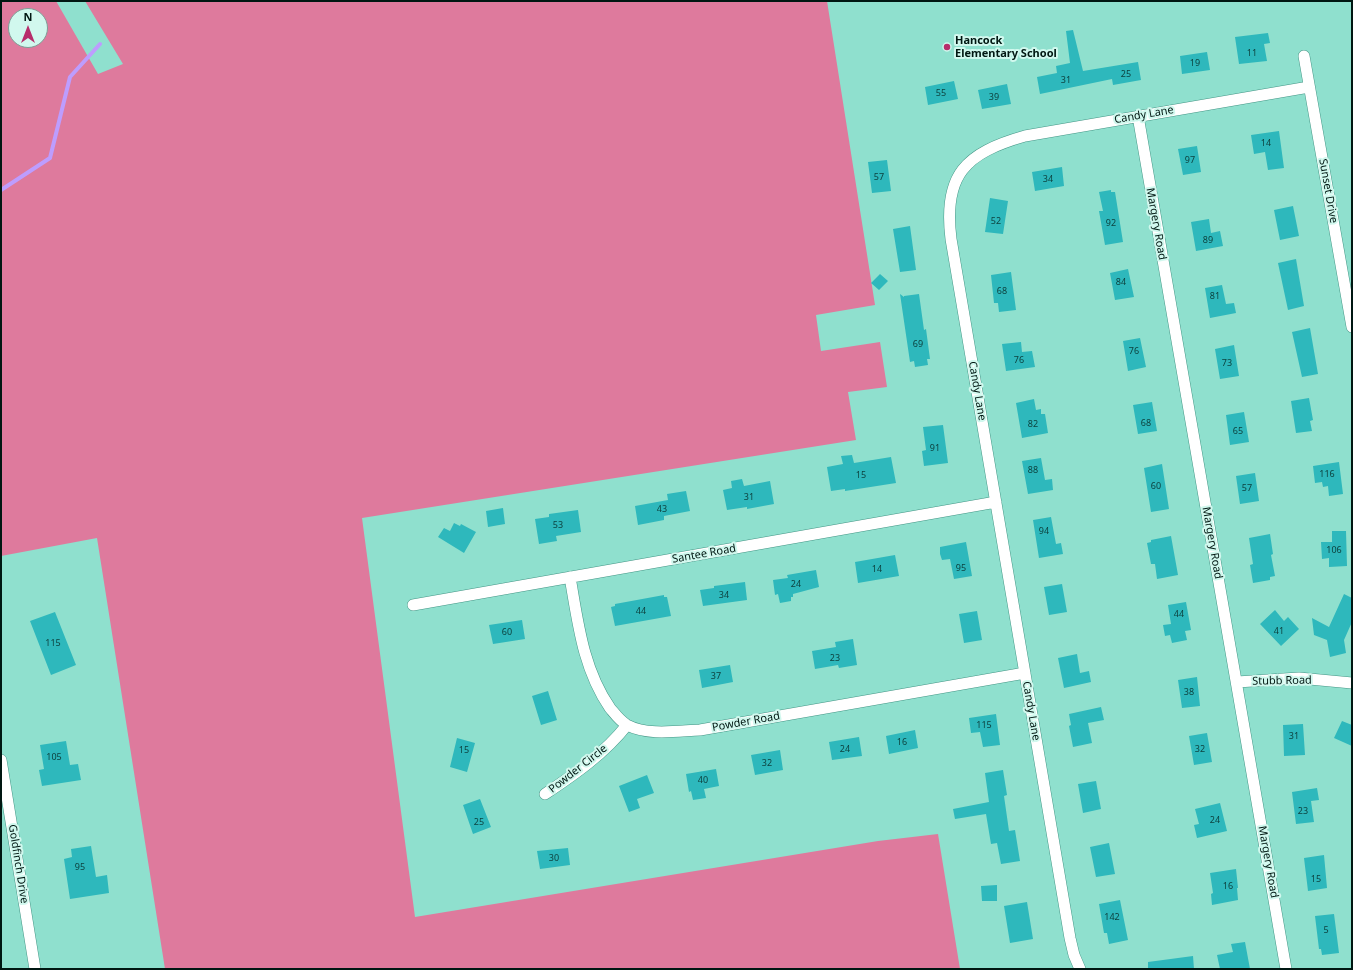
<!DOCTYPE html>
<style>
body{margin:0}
#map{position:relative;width:1353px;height:970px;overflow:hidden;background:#8fe0ce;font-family:"Noto Sans",sans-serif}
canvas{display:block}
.frame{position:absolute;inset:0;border:2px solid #001712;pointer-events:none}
.north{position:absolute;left:8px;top:8px;width:40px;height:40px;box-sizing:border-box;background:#d1f8ee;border:1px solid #7d9e96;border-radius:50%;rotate:0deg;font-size:11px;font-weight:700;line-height:16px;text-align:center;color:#001712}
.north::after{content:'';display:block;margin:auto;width:14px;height:18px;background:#b72d6b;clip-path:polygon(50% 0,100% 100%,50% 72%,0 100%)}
</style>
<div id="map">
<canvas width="1353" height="970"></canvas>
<div class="frame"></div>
<div class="north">N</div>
</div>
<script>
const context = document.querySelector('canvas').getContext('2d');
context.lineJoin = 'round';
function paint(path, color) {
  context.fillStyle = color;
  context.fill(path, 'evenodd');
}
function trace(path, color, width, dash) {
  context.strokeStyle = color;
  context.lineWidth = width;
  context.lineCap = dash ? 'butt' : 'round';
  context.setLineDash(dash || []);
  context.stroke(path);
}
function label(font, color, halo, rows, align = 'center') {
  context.font = font + ' "Noto Sans",sans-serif';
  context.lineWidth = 4;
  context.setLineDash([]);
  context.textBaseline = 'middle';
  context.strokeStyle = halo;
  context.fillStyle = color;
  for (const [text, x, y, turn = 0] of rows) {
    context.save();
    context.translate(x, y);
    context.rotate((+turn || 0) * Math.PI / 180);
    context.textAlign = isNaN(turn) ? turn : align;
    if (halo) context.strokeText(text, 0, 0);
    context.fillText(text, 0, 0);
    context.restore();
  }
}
const green = new Path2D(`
 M 1,1 L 56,1 L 98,74 L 123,64 L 85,1 L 827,1 L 875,305 L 816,315 L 821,351 L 880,342 L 887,387 L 848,392 L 856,440 L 362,518 L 415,917 L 878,841 L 938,834 L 960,969 L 165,969 L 97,538 L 1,556 ZM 16,16 L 40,16 L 40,40 L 16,40 Z`);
const stream = new Path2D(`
 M 1,190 L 50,158 L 70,77 L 100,44`);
const building = new Path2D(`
 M 1073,30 L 1083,71 L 1138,62 L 1141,80 L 1113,85 L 1112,79 L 1040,94 L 1037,77 L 1057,73 L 1056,66 L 1070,63 L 1066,31 Z
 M 1268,33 L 1270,43 L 1264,44 L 1267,61 L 1239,64 L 1235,37 Z
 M 1207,52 L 1210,70 L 1182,74 L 1180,56 Z
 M 954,81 L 958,99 L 928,105 L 925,87 Z
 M 1007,84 L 1011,104 L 982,109 L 978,90 Z
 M 1279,131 L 1284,168 L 1268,170 L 1265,152 L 1254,154 L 1251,135 Z
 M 1197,146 L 1201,172 L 1183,175 L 1178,149 Z
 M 887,160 L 891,191 L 872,193 L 868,162 Z
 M 1062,167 L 1064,186 L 1035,191 L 1032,172 Z
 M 1111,190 L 1111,192 L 1115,192 L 1123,242 L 1105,245 L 1099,211 L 1103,211 L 1099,192 Z
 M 990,198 L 1008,201 L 1003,234 L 985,232 Z
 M 1293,206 L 1299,236 L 1280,240 L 1274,210 Z
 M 1209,219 L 1211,233 L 1220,231 L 1223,246 L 1196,251 L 1191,222 Z
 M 910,226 L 916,270 L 900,272 L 893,229 Z
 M 1296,259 L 1304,306 L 1288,310 L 1278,263 Z
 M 1128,269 L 1134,297 L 1115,300 L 1110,273 Z
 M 1011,272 L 1016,310 L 999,312 L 998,303 L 994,303 L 991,275 Z
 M 880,274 L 888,281 L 879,290 L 871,283 Z
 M 1222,285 L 1226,304 L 1234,303 L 1236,313 L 1210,318 L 1205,288 Z
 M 900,294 L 904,297 L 904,296 L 919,294 L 924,330 L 926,329 L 930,359 L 927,359 L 928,365 L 915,367 L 914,361 L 910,362 Z
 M 1310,328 L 1318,374 L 1302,377 L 1292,332 Z
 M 1140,338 L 1146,367 L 1128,371 L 1123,341 Z
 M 1021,342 L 1022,352 L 1032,351 L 1035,367 L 1006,371 L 1002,344 Z
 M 1234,345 L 1239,376 L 1220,379 L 1215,349 Z
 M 1309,398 L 1313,420 L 1310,421 L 1312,431 L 1296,433 L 1291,401 Z
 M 1034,399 L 1036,410 L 1041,409 L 1041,414 L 1045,414 L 1048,433 L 1022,438 L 1016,403 Z
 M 1152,402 L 1157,431 L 1138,434 L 1133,405 Z
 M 1244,412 L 1249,442 L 1230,445 L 1226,415 Z
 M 943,425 L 948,463 L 924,466 L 922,451 L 926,450 L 923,427 Z
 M 852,455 L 854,463 L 891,457 L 896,483 L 845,491 L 845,489 L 831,491 L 827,467 L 843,464 L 841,456 Z
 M 1041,458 L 1045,480 L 1052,479 L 1053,490 L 1028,494 L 1022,461 Z
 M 1339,462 L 1343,494 L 1329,496 L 1328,486 L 1323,487 L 1322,482 L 1315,483 L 1313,466 Z
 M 1162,464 L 1169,509 L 1151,512 L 1144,468 Z
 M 1255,473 L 1259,501 L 1240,504 L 1236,476 Z
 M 742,479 L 744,486 L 770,481 L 774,504 L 747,509 L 747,507 L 727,510 L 723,490 L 732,488 L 731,481 Z
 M 686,491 L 690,511 L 664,516 L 664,520 L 638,525 L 635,506 L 668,500 L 667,494 Z
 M 503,508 L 505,524 L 488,527 L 486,511 Z
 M 578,510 L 581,532 L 556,536 L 557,541 L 539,544 L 535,519 L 549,517 L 549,514 Z
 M 1051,517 L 1056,544 L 1061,543 L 1063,554 L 1039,558 L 1033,520 Z
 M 454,523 L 460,526 L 461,524 L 476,532 L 464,553 L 438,537 L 444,528 L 450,531 Z
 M 1332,531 L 1346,531 L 1347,566 L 1329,567 L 1329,558 L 1322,559 L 1321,542 L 1332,542 Z
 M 1270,534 L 1273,554 L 1271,555 L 1275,576 L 1270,577 L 1270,580 L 1253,583 L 1250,565 L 1253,564 L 1249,538 Z
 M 1171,536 L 1178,575 L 1157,579 L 1155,564 L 1151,564 L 1147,543 L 1151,542 L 1151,540 Z
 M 966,542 L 972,576 L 954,579 L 950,559 L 942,560 L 940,554 L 940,547 Z
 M 895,555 L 899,576 L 858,583 L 855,562 Z
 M 816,570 L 819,587 L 793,594 L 793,597 L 791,597 L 791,601 L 780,603 L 778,594 L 775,595 L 773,580 L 788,578 L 787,575 Z
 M 745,582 L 747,600 L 703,606 L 700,590 L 714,588 L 714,586 Z
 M 1062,584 L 1067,612 L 1049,615 L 1044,587 Z
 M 1344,594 L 1352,598 L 1352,622 L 1344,640 L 1346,653 L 1330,657 L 1327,640 L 1314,635 L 1312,618 L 1329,627 Z
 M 664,595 L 664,597 L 667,597 L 671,616 L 615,626 L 611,607 L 615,606 L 615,604 Z
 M 1186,602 L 1191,630 L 1185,631 L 1187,640 L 1172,643 L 1170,635 L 1165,636 L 1163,625 L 1171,624 L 1168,605 Z
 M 1275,610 L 1284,621 L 1288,617 L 1299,629 L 1281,646 L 1260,624 Z
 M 977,611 L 982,640 L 964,643 L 959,614 Z
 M 55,612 L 76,665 L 51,675 L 30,621 Z
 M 522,620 L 525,639 L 493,644 L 489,625 Z
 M 853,639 L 857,665 L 839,668 L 838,665 L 815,669 L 812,651 L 836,647 L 835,642 Z
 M 1077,654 L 1080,673 L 1089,671 L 1091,682 L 1064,688 L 1058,658 Z
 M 730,665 L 733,682 L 702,688 L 699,670 Z
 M 1197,677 L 1200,706 L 1182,708 L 1178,680 Z
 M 548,691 L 557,720 L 541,725 L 532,696 Z
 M 1101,707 L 1104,720 L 1088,723 L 1092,743 L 1073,747 L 1069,726 L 1071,725 L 1069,714 Z
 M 996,714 L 1000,745 L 983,747 L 980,732 L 971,733 L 969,718 Z
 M 1342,721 L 1352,725 L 1352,746 L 1334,738 Z
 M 1303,724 L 1305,755 L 1284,756 L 1283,725 Z
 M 915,730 L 918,748 L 889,754 L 886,736 Z
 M 1207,733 L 1212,762 L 1194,765 L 1189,736 Z
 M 859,737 L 862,756 L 832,760 L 829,742 Z
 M 457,738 L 475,743 L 467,772 L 450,767 Z
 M 66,741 L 70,765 L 78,764 L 81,780 L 42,786 L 39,770 L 44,769 L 40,745 Z
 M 780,750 L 783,770 L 755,775 L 751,755 Z
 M 716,769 L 719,786 L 704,789 L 706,798 L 693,800 L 691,791 L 689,792 L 686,774 Z
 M 1003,770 L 1007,795 L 1004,796 L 1009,831 L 1015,830 L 1020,861 L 1001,864 L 997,843 L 991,844 L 986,814 L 955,819 L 953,809 L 989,802 L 985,773 Z
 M 647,775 L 654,793 L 637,799 L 640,808 L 629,812 L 619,786 Z
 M 1096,781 L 1101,809 L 1083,813 L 1078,784 Z
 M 1317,788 L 1319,800 L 1311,801 L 1314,822 L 1296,824 L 1292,792 Z
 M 480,799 L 491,827 L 473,834 L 463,805 Z
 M 1220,803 L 1227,831 L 1197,838 L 1194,825 L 1199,824 L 1195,809 Z
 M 1109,843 L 1115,874 L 1096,877 L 1090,847 Z
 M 91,846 L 96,877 L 107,875 L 109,893 L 70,899 L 64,859 L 72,857 L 71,849 Z
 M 568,848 L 570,865 L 540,869 L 537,851 Z
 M 1324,855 L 1327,888 L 1308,891 L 1304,858 Z
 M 1236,869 L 1238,888 L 1237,888 L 1238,900 L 1212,905 L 1211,894 L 1213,893 L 1210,873 Z
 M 997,885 L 997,901 L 982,901 L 981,886 Z
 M 1120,900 L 1128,940 L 1109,944 L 1107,933 L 1104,933 L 1099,904 Z
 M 1027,902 L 1033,939 L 1010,943 L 1004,906 Z
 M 1334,914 L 1339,953 L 1322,955 L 1321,949 L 1319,949 L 1315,916 Z
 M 1245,942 L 1250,969 L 1220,969 L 1217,955 L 1233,952 L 1231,944 Z
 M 1193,956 L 1194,969 L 1148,969 L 1148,962 Z`);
const minor = new Path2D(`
 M 1304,56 L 1352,327
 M 1138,116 L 1286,969
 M 570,577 C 578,623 583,669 610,708 C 615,714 620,721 627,725 C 648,736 677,731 700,730 L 1025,673
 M 413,605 L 996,502
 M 1237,682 L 1299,678 L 1352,683
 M 1,760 L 35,969
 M 545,794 C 575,774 604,754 627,725
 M 1080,969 L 1074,955 L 1070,938 L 951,239 C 943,175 965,153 1025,136 L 1309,87`);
const markers = [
 [947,47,4,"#b72d6b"]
];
const numberNames = [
 ["11",1252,53],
 ["19",1195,63],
 ["25",1126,74],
 ["31",1066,80],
 ["55",941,93],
 ["39",994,97],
 ["14",1266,143],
 ["97",1190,160],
 ["57",879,177],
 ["34",1048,179],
 ["52",996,221],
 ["92",1111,223],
 ["89",1208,240],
 ["84",1121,282],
 ["68",1002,291],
 ["81",1215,296],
 ["69",918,344],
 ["76",1134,351],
 ["76",1019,360],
 ["73",1227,363],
 ["68",1146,423],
 ["82",1033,424],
 ["65",1238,431],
 ["91",935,448],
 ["88",1033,470],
 ["116",1327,474],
 ["15",861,475],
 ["60",1156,486],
 ["57",1247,488],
 ["31",749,497],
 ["43",662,509],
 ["53",558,525],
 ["94",1044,531],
 ["106",1334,550],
 ["95",961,568],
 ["14",877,569],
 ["24",796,584],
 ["34",724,595],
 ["44",641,611],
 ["44",1179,614],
 ["41",1279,631],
 ["60",507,632],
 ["115",53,643],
 ["23",835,658],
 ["37",716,676],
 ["38",1189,692],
 ["115",984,725],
 ["31",1294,736],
 ["16",902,742],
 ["24",845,749],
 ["32",1200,749],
 ["15",464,750],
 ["105",54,757],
 ["32",767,763],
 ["40",703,780],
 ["23",1303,811],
 ["24",1215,820],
 ["25",479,822],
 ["30",554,858],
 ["95",80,867],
 ["15",1316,879],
 ["16",1228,886],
 ["142",1112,917],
 ["5",1326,930]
];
const poiNames = [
 ["Hancock",955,41],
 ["Elementary School",955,54]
];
const streetNames = [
 ["Candy Lane",1144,115,-10],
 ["Sunset Drive",1328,191,80],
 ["Margery Road",1156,224,80],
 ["Candy Lane",977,391,80],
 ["Margery Road",1212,543,80],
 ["Santee Road",704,554,-10],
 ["Stubb Road",1282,681,-1],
 ["Candy Lane",1031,711,80],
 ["Powder Road",746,722,-10],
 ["Powder Circle",578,769,-38],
 ["Margery Road",1268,862,80],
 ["Goldfinch Drive",18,864,81]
];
paint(green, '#de7a9d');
trace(stream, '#bd9dfe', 4);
paint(building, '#2eb8bc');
trace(minor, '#439585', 12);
trace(minor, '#fff', 11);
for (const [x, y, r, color] of markers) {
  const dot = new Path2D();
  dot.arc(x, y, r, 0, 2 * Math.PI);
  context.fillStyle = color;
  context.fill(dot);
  trace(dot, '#d1f8ee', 1.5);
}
label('9px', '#0c3f3c', null, numberNames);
label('bold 11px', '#001712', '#d1f8ee', poiNames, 'left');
label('11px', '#001712', '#d1f8ee', streetNames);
</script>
